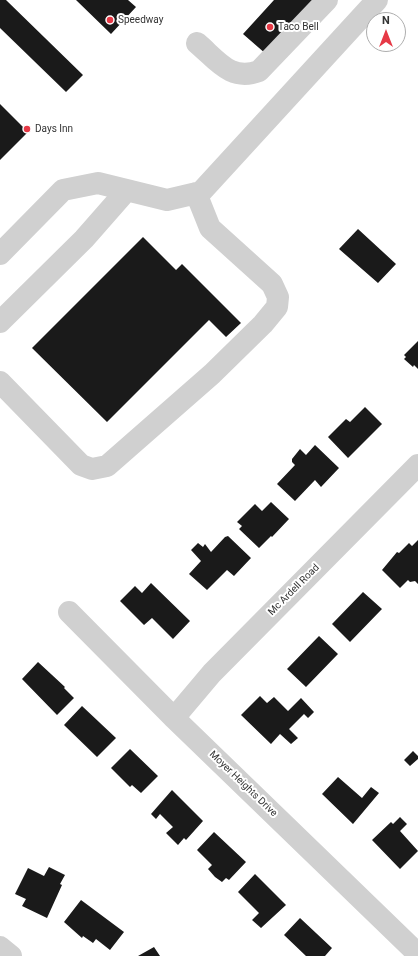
<!DOCTYPE html>
<style>
body{margin:0}
#map{position:relative;width:418px;height:956px;overflow:hidden;background:#fff;font-family:Roboto,sans-serif}
canvas{display:block}
.north{position:absolute;left:366px;top:12px;width:40px;height:40px;box-sizing:border-box;background:#fff;border:1px solid #adadad;border-radius:50%;rotate:0deg;font-size:11px;font-weight:700;line-height:16px;text-align:center;color:#333}
.north::after{content:'';display:block;margin:auto;width:14px;height:18px;background:#e63946;clip-path:polygon(50% 0,100% 100%,50% 72%,0 100%)}
</style>
<div id="map">
<canvas width="418" height="956"></canvas>
<div class="north">N</div>
</div>
<script>
const context = document.querySelector('canvas').getContext('2d');
context.lineJoin = 'round';
function paint(path, color) {
  context.fillStyle = color;
  context.fill(path, 'evenodd');
}
function trace(path, color, width, dash) {
  context.strokeStyle = color;
  context.lineWidth = width;
  context.lineCap = dash ? 'butt' : 'round';
  context.setLineDash(dash || []);
  context.stroke(path);
}
function label(font, color, halo, rows, align = 'center') {
  context.font = font + ' Roboto,sans-serif';
  context.lineWidth = 4;
  context.setLineDash([]);
  context.textBaseline = 'middle';
  context.strokeStyle = halo;
  context.fillStyle = color;
  for (const [text, x, y, turn = 0] of rows) {
    context.save();
    context.translate(x, y);
    context.rotate((+turn || 0) * Math.PI / 180);
    context.textAlign = isNaN(turn) ? turn : align;
    if (halo) context.strokeText(text, 0, 0);
    context.fillText(text, 0, 0);
    context.restore();
  }
}
const building = new Path2D(`
 M 0,0 L 6,0 L 83,75 L 66,92 L 0,28 Z
 M 76,0 L 128,0 L 136,7 L 111,34 Z
 M 274,0 L 316,0 L 266,54 L 243,34 Z
 M 0,104 L 28,132 L 0,160 Z
 M 358,229 L 396,264 L 378,283 L 339,249 Z
 M 143,237 L 176,270 L 182,264 L 241,323 L 226,337 L 209,320 L 107,422 L 32,348 Z
 M 418,341 L 418,369 L 414,365 L 413,367 L 404,359 L 406,357 L 404,355 Z
 M 365,407 L 382,424 L 348,458 L 328,437 L 346,419 L 350,422 Z
 M 315,445 L 339,468 L 321,487 L 315,480 L 295,501 L 277,484 L 295,465 L 292,462 L 292,459 L 300,449 L 306,455 Z
 M 271,502 L 289,519 L 272,537 L 271,536 L 259,548 L 239,529 L 242,526 L 237,522 L 255,504 L 262,511 Z
 M 228,536 L 251,558 L 234,576 L 227,570 L 207,590 L 189,574 L 201,561 L 191,550 L 198,543 L 203,547 L 205,544 L 211,552 L 225,537 Z
 M 418,540 L 418,584 L 415,581 L 410,582 L 408,580 L 400,588 L 382,570 L 397,552 L 399,553 L 409,543 L 412,546 Z
 M 151,583 L 190,621 L 173,639 L 152,618 L 144,625 L 120,601 L 135,586 L 142,593 Z
 M 363,592 L 382,609 L 350,642 L 332,624 Z
 M 319,636 L 338,654 L 306,687 L 287,669 Z
 M 38,662 L 65,687 L 64,688 L 74,698 L 57,715 L 22,679 Z
 M 260,696 L 267,703 L 274,697 L 288,711 L 301,698 L 314,712 L 308,718 L 304,714 L 289,729 L 298,738 L 291,744 L 280,734 L 271,744 L 241,715 Z
 M 82,706 L 116,738 L 97,757 L 64,725 Z
 M 130,749 L 158,776 L 141,793 L 132,785 L 130,787 L 111,768 Z
 M 413,751 L 418,756 L 418,759 L 410,766 L 404,760 Z
 M 338,777 L 362,798 L 371,787 L 379,793 L 353,824 L 322,794 Z
 M 172,790 L 203,821 L 186,840 L 184,838 L 178,845 L 166,833 L 173,827 L 160,814 L 156,819 L 151,814 Z
 M 400,817 L 407,824 L 400,831 L 418,851 L 400,869 L 372,840 L 391,822 L 393,824 Z
 M 214,832 L 246,862 L 229,880 L 226,878 L 222,882 L 215,877 L 208,869 L 212,865 L 197,850 Z
 M 49,867 L 65,875 L 60,884 L 62,885 L 47,918 L 22,906 L 26,899 L 15,894 L 28,868 L 44,876 Z
 M 255,874 L 286,905 L 261,928 L 252,920 L 259,913 L 238,892 Z
 M 81,900 L 124,932 L 110,950 L 96,939 L 93,943 L 83,936 L 82,938 L 64,922 Z
 M 300,918 L 332,948 L 325,956 L 306,956 L 284,935 Z
 M 154,947 L 160,956 L 138,956 Z`);
const minor = new Path2D(`
 M 197,43 C 217,60 231,82 259,71 L 327,0
 M 0,254 L 63,190 L 98,183 L 167,200 L 201,192 L 377,0
 M 0,322 L 84,239 L 127,190
 M 0,382 L 81,465 L 92,469 L 107,466 L 212,374 L 263,324 L 277,307 L 278,297 L 272,284 L 210,228 L 196,193
 M 69,612 L 174,718 L 418,954
 M 174,718 L 212,673 L 418,465
 M 0,947 L 11,956`);
const markers = [
 [110,20,4,"#e63946"],
 [270,27,4,"#e63946"],
 [27,129,4,"#e63946"]
];
const poiNames = [
 ["Speedway",118,20],
 ["Taco Bell",278,27],
 ["Days Inn",35,129]
];
const streetNames = [
 ["Mc Ardell Road",294,590,-45],
 ["Moyer Heights Drive",243,784,44]
];
paint(building, '#1a1a1a');
trace(minor, '#d0d0d0', 22);
for (const [x, y, r, color] of markers) {
  const dot = new Path2D();
  dot.arc(x, y, r, 0, 2 * Math.PI);
  context.fillStyle = color;
  context.fill(dot);
  trace(dot, '#fff', 1.5);
}
label('10px', '#333', '#fff', poiNames, 'left');
label('10px', '#333', '#fff', streetNames);
</script>
